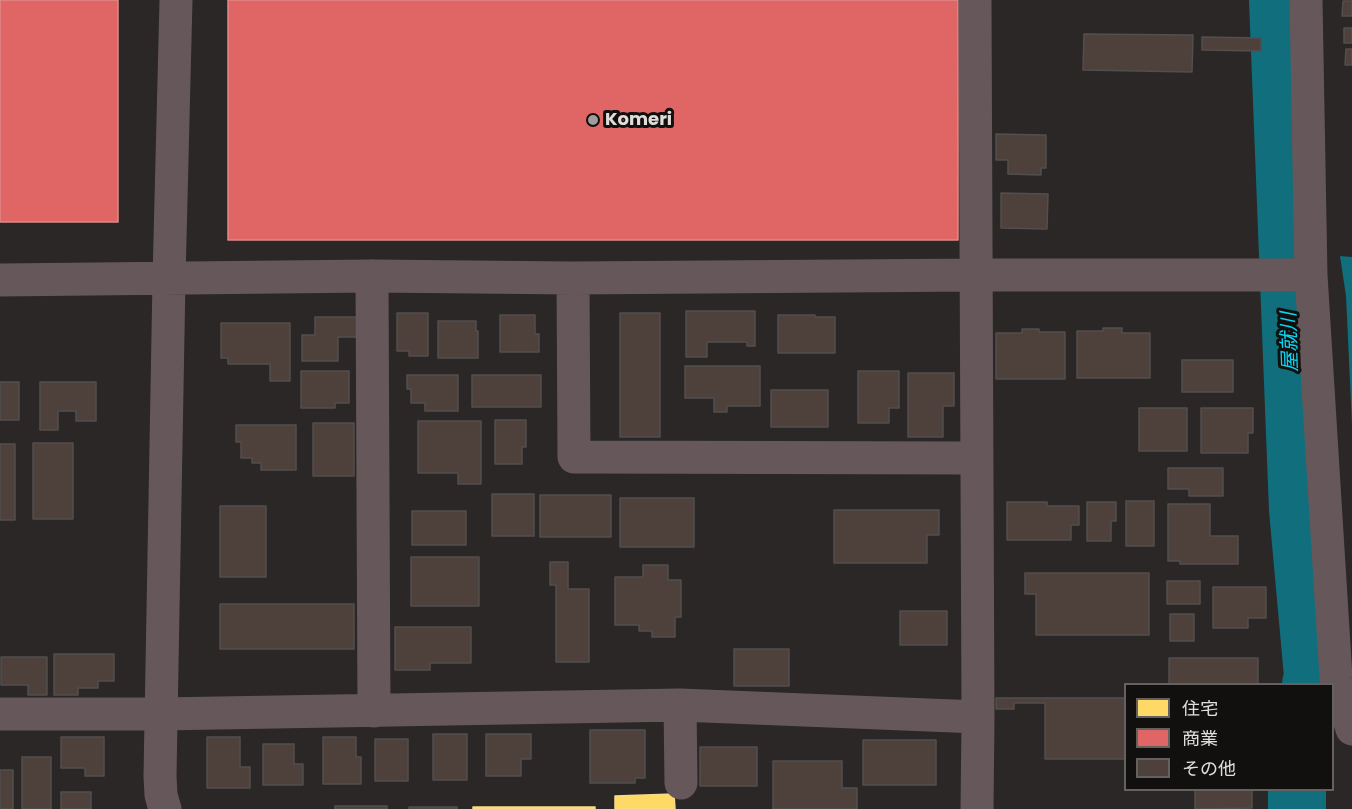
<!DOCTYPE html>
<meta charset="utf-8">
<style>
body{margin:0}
#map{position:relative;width:1352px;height:809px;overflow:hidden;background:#2a2726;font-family:Poppins,"Noto Sans JP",sans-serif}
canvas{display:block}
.legend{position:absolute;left:1124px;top:683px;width:210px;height:108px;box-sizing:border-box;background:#12100f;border:2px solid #646261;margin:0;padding:8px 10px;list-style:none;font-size:18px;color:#e0dddb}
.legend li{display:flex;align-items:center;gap:12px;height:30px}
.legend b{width:30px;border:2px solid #646261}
</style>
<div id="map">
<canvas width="1352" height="809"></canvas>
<ul class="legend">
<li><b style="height:16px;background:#ffd966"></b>住宅</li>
<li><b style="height:16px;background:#e06666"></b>商業</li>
<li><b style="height:16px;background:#4e403a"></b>その他</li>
</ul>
</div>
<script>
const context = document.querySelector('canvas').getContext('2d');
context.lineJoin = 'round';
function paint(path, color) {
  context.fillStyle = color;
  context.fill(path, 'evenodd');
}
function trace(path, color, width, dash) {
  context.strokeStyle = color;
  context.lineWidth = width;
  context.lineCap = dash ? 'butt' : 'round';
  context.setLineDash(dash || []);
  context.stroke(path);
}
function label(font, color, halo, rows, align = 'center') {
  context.font = font + ' Poppins,"Noto Sans JP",sans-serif';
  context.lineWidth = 6;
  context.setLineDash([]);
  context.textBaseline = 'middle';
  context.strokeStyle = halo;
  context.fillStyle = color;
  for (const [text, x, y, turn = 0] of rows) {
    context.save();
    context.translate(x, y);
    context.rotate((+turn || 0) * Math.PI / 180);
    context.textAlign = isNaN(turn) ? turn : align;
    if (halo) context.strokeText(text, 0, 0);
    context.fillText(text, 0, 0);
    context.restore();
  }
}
const water = new Path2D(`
 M 1340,256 L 1352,257 L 1352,425 L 1346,296 Z`);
const homes = new Path2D(`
 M 674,794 L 675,809 L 615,809 L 615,796 Z
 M 473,807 L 595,807 L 595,809 L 473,809 Z`);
const shops = new Path2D(`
 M 0,0 L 118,0 L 118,222 L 0,222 Z
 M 228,0 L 958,0 L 958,240 L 228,240 Z`);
const river = new Path2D(`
 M 1278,0 L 1298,510 L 1313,676 L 1311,684
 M 1297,790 L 1297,809`);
const building = new Path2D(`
 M 1343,1 L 1352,1 L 1352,16 L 1342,16 Z
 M 1344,28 L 1352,28 L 1352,43 L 1344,43 Z
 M 1084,34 L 1193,35 L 1192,72 L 1083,70 Z
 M 1202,37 L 1261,38 L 1261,51 L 1202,50 Z
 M 1346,49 L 1352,49 L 1352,65 L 1345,65 Z
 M 996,134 L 1046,135 L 1046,168 L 1041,168 L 1041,175 L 1008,174 L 1008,160 L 996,160 Z
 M 1001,193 L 1048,194 L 1047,229 L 1001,228 Z
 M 686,311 L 755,311 L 755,346 L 747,346 L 747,342 L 707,342 L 707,357 L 686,357 Z
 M 397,313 L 428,313 L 428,356 L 409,356 L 409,351 L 397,351 Z
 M 620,313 L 660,313 L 660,437 L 620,437 Z
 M 500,315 L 535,315 L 535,334 L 539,334 L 539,352 L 500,352 Z
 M 778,315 L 815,315 L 815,317 L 835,317 L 835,353 L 778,353 Z
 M 315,317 L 357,317 L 357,337 L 338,337 L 338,361 L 302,361 L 302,335 L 315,335 Z
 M 438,321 L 476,321 L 476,331 L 478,331 L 478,358 L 438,358 Z
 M 221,323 L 290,323 L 290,381 L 270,381 L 270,364 L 228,364 L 228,358 L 221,358 Z
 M 1103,328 L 1122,328 L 1122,333 L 1150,333 L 1150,378 L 1077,378 L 1077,331 L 1103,331 Z
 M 1022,329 L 1039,329 L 1039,332 L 1065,332 L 1065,379 L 996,379 L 996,333 L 1022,333 Z
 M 1182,360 L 1233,360 L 1233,392 L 1182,392 Z
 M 685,366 L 760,366 L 760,406 L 727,406 L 727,412 L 714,412 L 714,398 L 685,398 Z
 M 301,371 L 349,371 L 349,403 L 335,403 L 335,408 L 301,408 Z
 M 858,371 L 899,371 L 899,408 L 889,408 L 889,423 L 858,423 Z
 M 908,373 L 954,373 L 954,406 L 943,406 L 943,437 L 908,437 Z
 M 407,375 L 458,375 L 458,411 L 425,411 L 425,403 L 411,403 L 411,389 L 407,389 Z
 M 472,375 L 541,375 L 541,407 L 472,407 Z
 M 0,382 L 19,382 L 19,420 L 0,420 Z
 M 40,382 L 96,382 L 96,421 L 76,421 L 76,411 L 58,411 L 58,430 L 40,430 Z
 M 771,390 L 828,390 L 828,427 L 771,427 Z
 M 1139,408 L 1187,408 L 1187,451 L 1139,451 Z
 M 1201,408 L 1253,408 L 1253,433 L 1248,433 L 1248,453 L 1201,453 Z
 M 495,420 L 526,420 L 526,447 L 522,447 L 522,464 L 495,464 Z
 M 418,421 L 481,421 L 481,484 L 458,484 L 458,473 L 418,473 Z
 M 313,423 L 354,423 L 354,476 L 313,476 Z
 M 236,425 L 296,425 L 296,470 L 261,470 L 261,463 L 252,463 L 252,458 L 241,458 L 241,442 L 236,442 Z
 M 33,443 L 73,443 L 73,519 L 33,519 Z
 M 0,444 L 15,444 L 15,520 L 0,520 Z
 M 1168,468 L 1223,468 L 1223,496 L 1189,496 L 1189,489 L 1168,489 Z
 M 492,494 L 534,494 L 534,536 L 492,536 Z
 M 540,495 L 611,495 L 611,537 L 540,537 Z
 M 620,498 L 694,498 L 694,547 L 620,547 Z
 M 1126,501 L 1154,501 L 1154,546 L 1126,546 Z
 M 1007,502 L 1047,502 L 1047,506 L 1079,506 L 1079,525 L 1071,525 L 1071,540 L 1007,540 Z
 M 1087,502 L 1116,502 L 1116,521 L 1111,521 L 1111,541 L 1087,541 Z
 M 1168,504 L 1210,504 L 1210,536 L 1238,536 L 1238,564 L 1180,564 L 1180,561 L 1168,561 Z
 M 220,506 L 266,506 L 266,577 L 220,577 Z
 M 834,510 L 939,510 L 939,535 L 927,535 L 927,563 L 834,563 Z
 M 412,511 L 466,511 L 466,545 L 412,545 Z
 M 411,557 L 479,557 L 479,606 L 411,606 Z
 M 550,562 L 568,562 L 568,589 L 589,589 L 589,662 L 556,662 L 556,585 L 550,585 Z
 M 643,565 L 668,565 L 668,580 L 681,580 L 681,617 L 675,617 L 675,637 L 652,637 L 652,631 L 639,631 L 639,625 L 615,625 L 615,577 L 643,577 Z
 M 1025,573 L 1149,573 L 1149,635 L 1036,635 L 1036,594 L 1025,594 Z
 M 1167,581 L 1200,581 L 1200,604 L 1167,604 Z
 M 1213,587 L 1266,587 L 1266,618 L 1248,618 L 1248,628 L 1213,628 Z
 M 220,604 L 354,604 L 354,649 L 220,649 Z
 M 900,611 L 947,611 L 947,645 L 900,645 Z
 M 1170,614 L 1194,614 L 1194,641 L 1170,641 Z
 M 395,627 L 471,627 L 471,663 L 430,663 L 430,670 L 395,670 Z
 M 734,649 L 789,649 L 789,686 L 734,686 Z
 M 54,654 L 114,654 L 114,681 L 98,681 L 98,688 L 78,688 L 78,695 L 54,695 Z
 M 1,657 L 47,657 L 47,695 L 28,695 L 28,685 L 1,685 Z
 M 1169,658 L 1258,658 L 1258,684 L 1169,684 Z
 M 996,698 L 1126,698 L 1126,759 L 1045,759 L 1045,703 L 1014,703 L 1014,709 L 996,709 Z
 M 590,730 L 645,730 L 645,778 L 635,778 L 635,783 L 590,783 Z
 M 433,734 L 467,734 L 467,780 L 433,780 Z
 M 486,734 L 531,734 L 531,759 L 521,759 L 521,776 L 486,776 Z
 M 61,737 L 104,737 L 104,776 L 85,776 L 85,768 L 61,768 Z
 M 207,737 L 240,737 L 240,767 L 250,767 L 250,788 L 207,788 Z
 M 323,737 L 356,737 L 356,757 L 361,757 L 361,784 L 323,784 Z
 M 375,739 L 408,739 L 408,781 L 375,781 Z
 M 863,740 L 936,740 L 936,785 L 863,785 Z
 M 263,744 L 294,744 L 294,764 L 303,764 L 303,785 L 263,785 Z
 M 700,747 L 757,747 L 757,786 L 700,786 Z
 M 22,757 L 51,757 L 51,809 L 22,809 Z
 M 773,761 L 842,761 L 842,788 L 857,788 L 857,809 L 773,809 Z
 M 0,770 L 13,770 L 13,809 L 0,809 Z
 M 1195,790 L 1252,790 L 1252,808 L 1195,809 Z
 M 61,792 L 91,792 L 91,809 L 61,809 Z
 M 335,806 L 387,806 L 387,809 L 335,809 Z
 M 409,807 L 457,807 L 457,809 L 409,809 Z`);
const minor = new Path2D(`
 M 975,0 L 978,717 L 977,809
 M 1306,0 L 1311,275 L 1336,678 L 1352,729
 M 372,276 L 374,711
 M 573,278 L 574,457 L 976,458
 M 0,280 L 372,276 L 573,278 L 977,275 L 1311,275
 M 680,705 L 681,783
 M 0,714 L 161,714 L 680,705 L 978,717
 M 165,809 L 161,795 L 160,776 L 169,279 L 176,0`);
const markers = [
 [593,120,6,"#a09d9c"]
];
const poiNames = [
 ["Komeri",605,120]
];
const waterNames = [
 ["屋就川",1291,342,-92]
];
paint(water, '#116e7d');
paint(homes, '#ffd966');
trace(homes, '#f6da89', 1.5);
paint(shops, '#e06666');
trace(shops, '#e08a89', 1.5);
trace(river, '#116e7d', 58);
paint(building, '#4e403a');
trace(building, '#524f4e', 1.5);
trace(minor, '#66575b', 33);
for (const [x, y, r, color] of markers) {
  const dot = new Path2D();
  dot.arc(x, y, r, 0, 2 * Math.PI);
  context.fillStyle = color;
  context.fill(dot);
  trace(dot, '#12100f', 2);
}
label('bold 18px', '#e0dddb', '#12100f', poiNames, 'left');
label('italic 20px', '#0bd5f3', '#12100f', waterNames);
</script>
